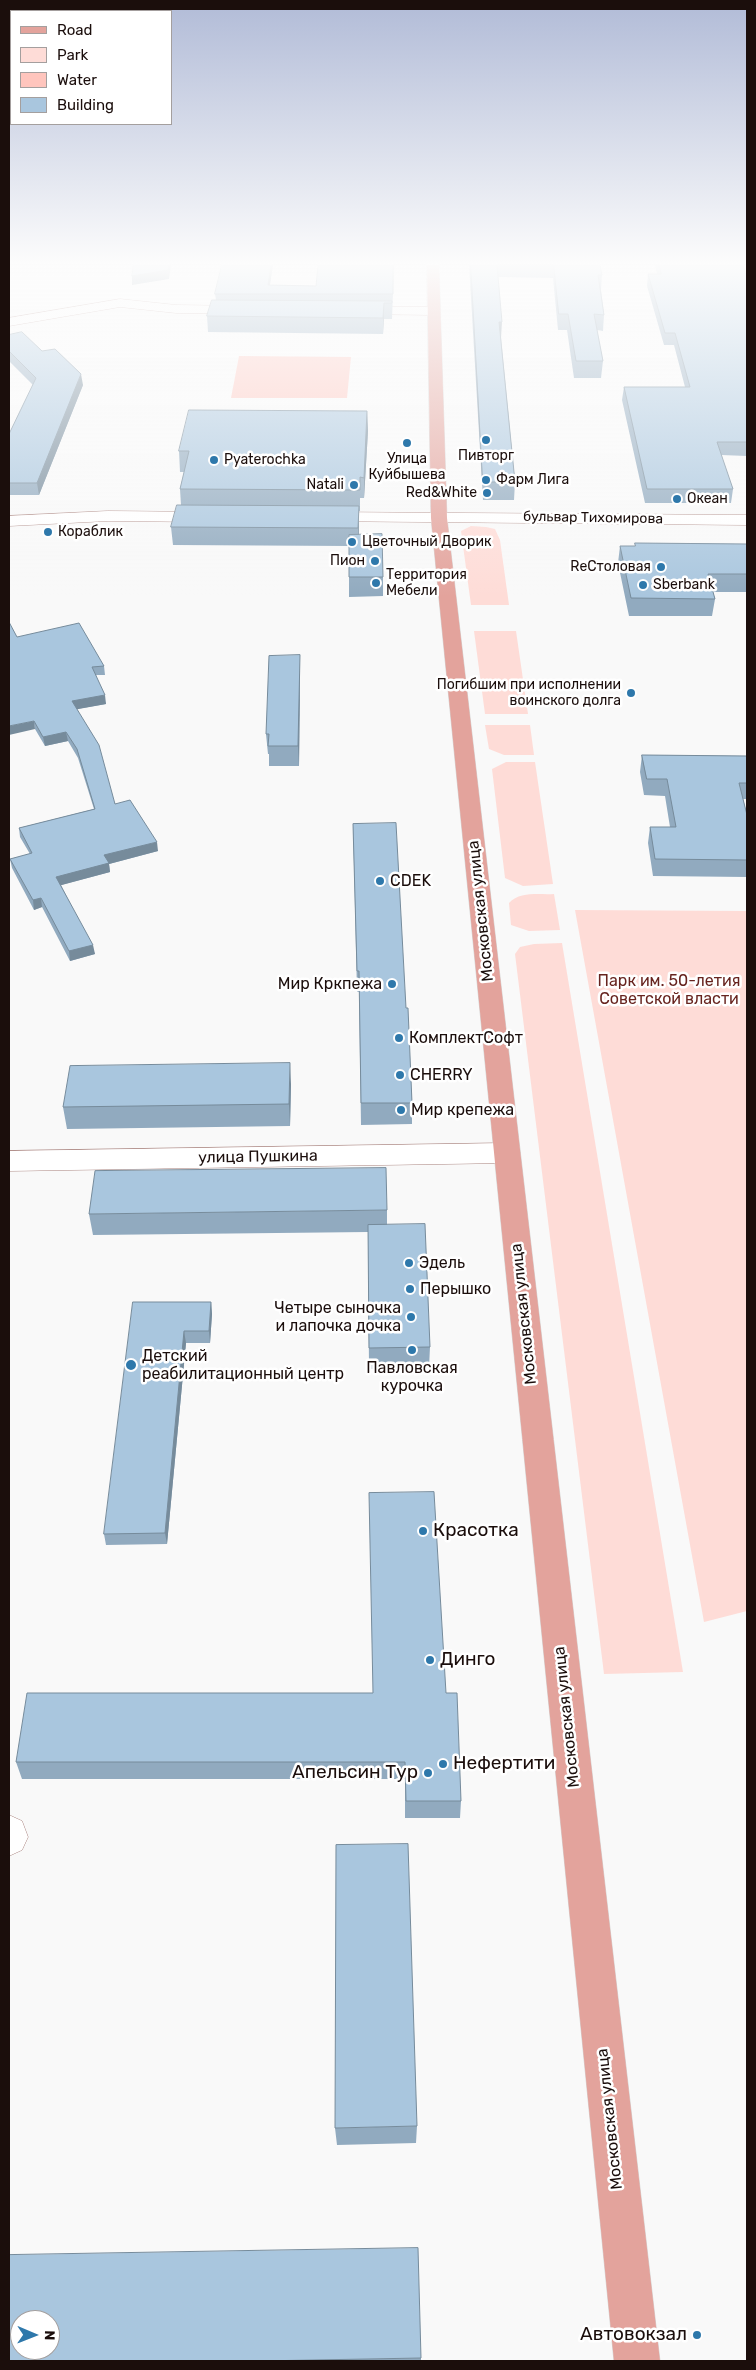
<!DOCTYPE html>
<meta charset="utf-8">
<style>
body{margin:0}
#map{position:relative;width:756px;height:2370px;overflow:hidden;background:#f9f9f9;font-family:Rubik,sans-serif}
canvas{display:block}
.frame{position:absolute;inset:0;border:10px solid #1b0e0c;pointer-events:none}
.legend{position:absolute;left:10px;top:10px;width:162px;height:115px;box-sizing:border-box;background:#fff;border:1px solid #a49f9e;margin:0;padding:6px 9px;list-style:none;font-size:15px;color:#1b0e0c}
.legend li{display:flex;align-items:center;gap:10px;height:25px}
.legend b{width:25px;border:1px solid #a49f9e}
.north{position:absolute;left:10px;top:2310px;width:50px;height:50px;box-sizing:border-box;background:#fff;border:1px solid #a49f9e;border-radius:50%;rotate:91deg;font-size:14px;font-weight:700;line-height:20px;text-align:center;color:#1b0e0c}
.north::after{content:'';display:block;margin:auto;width:18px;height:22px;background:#2e78ab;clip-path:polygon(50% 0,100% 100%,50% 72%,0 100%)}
</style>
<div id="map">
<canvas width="756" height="2370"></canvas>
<div class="frame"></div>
<ul class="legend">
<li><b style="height:6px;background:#e3a39c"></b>Road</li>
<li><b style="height:14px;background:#fedcd7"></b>Park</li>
<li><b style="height:14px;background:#ffc5bd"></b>Water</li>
<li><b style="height:14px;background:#a9c6de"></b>Building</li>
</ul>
<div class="north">N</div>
</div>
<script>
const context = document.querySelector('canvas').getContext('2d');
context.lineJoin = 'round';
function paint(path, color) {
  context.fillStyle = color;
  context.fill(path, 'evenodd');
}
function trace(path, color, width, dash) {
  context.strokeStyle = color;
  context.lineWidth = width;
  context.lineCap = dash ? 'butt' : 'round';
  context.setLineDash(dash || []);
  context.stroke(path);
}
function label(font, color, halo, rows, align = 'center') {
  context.font = font + ' Rubik,sans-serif';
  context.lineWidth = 5;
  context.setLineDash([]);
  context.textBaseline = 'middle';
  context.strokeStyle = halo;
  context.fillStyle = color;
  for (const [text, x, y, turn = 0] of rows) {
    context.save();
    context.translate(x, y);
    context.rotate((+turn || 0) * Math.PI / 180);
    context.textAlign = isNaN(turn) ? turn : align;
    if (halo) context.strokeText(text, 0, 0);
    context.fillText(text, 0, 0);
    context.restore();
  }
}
const green = new Path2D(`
 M 471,526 L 486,527 L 495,529 L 500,540 L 509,605 L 471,605 L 461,531 Z
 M 474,631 L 516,631 L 528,714 L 485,714 Z
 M 485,725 L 530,725 L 534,755 L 504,755 L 489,749 Z
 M 506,762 L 535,762 L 553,884 L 523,886 L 505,878 L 492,769 Z
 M 554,894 L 560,930 L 529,931 L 511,925 L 509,903 C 520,891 539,895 554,894 Z
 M 575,910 L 747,911 L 747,1611 L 704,1622 Z
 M 562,943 L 683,1672 L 604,1674 L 515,954 L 520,947 L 534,944 Z`);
const water = new Path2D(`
 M 239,356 L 351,357 L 347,398 L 231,398 Z`);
const minor = new Path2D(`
 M 120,299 L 176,305 L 247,306 L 254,310 L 247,314 L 176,313 L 120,307 L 9,326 L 9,318 Z
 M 355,307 L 434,307 L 441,311 L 434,315 L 350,314 L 348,311 Z
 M 108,511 L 211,512 L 217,513 L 219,517 L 217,521 L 211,522 L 108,521 L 9,526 L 9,516 Z
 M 321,512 L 747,515 L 747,525 L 315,521 L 313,517 L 315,513 Z
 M 507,1143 L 517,1146 L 520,1153 L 517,1160 L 507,1163 L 9,1171 L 9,1151 Z
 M 9,1815 L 22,1821 L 28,1837 L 22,1850 L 9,1856 Z`);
const major = new Path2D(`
 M 427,265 L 439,265 L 447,518 L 660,2361 L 614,2361 L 431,518 Z`);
const wall = new Path2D(`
 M 273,265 L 270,285 L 316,286 L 394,265 L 392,319 L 384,319 L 383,334 L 208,332 L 207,316 L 216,300 L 215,294 Z
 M 469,265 L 600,265 L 602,275 L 601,290 L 604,315 L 603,331 L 597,330 L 603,361 L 601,378 L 574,378 L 567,330 L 558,330 L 553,278 L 498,277 L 501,338 L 515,482 L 514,500 L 483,500 Z
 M 655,265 L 743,265 L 747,278 L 747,456 L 721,455 L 733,489 L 731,503 L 645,503 L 622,400 L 624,387 L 685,387 L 674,345 L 664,345 L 647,286 L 648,274 L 657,274 Z
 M 9,335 L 42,351 L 83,385 L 39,495 L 9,495 L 9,434 L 33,385 L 9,361 Z
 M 367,411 L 368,431 L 364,498 L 360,498 L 360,511 L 359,511 L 359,535 L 383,577 L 383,596 L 349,597 L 349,546 L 173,545 L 171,527 L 181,505 L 180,489 L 184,472 L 180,472 L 179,451 Z
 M 635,543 L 747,544 L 747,592 L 713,592 L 715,599 L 712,616 L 629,616 L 618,563 L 620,546 L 635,546 Z
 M 17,637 L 104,666 L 105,675 L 96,675 L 106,704 L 77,709 L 115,804 L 158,851 L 109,864 L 110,872 L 61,885 L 95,954 L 70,961 L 42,907 L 34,910 L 12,868 L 10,859 L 30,854 L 20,837 L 19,828 L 94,809 L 78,758 L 68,741 L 45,746 L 35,729 Z
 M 300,675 L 299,766 L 269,766 L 269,754 L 268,754 L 266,734 Z
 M 642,755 L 747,756 L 747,799 L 743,799 L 747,815 L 747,877 L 653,876 L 648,843 L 650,827 L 670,827 L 665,796 L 644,795 L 640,772 Z
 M 353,824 L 406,1008 L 412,1103 L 412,1124 L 361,1125 L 359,992 L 357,992 Z
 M 291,1084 L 290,1126 L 67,1129 L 63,1107 Z
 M 387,1210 L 387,1225 L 430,1347 L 429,1368 L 369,1369 L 368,1232 L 93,1235 L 89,1214 Z
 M 133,1302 L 211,1302 L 212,1314 L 210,1343 L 186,1343 L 167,1544 L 106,1545 L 104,1534 Z
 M 446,1693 L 461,1801 L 460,1818 L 405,1818 L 405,1779 L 22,1779 L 16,1762 Z
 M 417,2126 L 416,2143 L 337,2145 L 335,2128 Z
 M 421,2358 L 421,2361 L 9,2361 Z`);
const shadedWall = new Path2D(`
 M 169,265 L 171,265 L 169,279 L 132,285 L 132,276 Z
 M 271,265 L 273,265 L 268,296 L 268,285 Z
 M 384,303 L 384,319 L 383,334 L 383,318 Z
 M 499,322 L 502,322 L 501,338 L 498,338 Z
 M 81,374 L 83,385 L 39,495 L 37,483 Z
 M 367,411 L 368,431 L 364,498 L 364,478 Z
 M 359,506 L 359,524 L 358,546 L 358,528 Z
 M 300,655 L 300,675 L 299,766 L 298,746 Z
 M 105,695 L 106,704 L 73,710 L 72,701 Z
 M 34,721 L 35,729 L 9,735 L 9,726 Z
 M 66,732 L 68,741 L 45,746 L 43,737 Z
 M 157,842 L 158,851 L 109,864 L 110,872 L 58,886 L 56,877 L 104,855 Z
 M 41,898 L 42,907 L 34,910 L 33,900 Z
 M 93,945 L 95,954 L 70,961 L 69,951 Z
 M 290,1063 L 291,1084 L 290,1126 L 289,1104 Z
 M 211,1302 L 212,1314 L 210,1343 L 209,1331 Z
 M 184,1331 L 186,1343 L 167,1544 L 165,1533 Z`);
const building = new Path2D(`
 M 134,265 L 169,265 L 168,270 L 132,276 Z
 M 222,265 L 271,265 L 268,285 L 316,286 L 318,265 L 393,265 L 393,294 L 215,294 Z
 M 471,265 L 497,265 L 502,322 L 499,322 L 515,482 L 483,482 Z
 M 554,265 L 600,265 L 602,275 L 598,275 L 604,315 L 594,314 L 603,361 L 576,361 L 568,314 L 559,314 Z
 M 659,265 L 743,265 L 747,278 L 747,442 L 717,442 L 733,489 L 647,489 L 624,387 L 690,387 L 675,333 L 665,333 L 648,274 L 661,274 Z
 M 212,300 L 392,301 L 392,303 L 384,303 L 383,318 L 207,316 Z
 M 22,332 L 42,351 L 55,349 L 81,374 L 37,483 L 9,483 L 9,434 L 36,378 L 9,351 L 9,335 Z
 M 189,410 L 367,411 L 364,478 L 360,477 L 360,490 L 180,489 L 189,451 L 179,451 Z
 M 177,505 L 359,506 L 358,528 L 171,527 Z
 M 382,534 L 383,577 L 349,577 L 349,535 Z
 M 635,543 L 747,544 L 747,574 L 708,574 L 715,599 L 631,598 L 620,546 L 635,546 Z
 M 9,622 L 17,637 L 79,623 L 104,666 L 92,667 L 105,695 L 72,701 L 99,745 L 115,804 L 130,800 L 157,842 L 104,855 L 109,863 L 56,877 L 93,945 L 69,951 L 41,898 L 33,900 L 10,859 L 32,853 L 19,828 L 95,809 L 77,749 L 66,732 L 43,737 L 34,721 L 9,726 Z
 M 300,655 L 298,746 L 268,746 L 269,734 L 266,734 L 269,656 Z
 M 642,755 L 747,756 L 747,783 L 739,783 L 747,815 L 747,860 L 655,859 L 650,827 L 676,827 L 667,779 L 647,779 Z
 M 396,823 L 406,1008 L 408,1008 L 412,1103 L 361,1103 L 359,971 L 357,971 L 353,824 Z
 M 290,1063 L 289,1104 L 63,1107 L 70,1066 Z
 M 386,1168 L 387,1210 L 89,1214 L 95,1171 Z
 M 425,1224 L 430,1347 L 369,1348 L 368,1225 Z
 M 133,1302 L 211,1302 L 209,1331 L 184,1331 L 165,1533 L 104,1534 Z
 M 434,1492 L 446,1693 L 457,1693 L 461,1801 L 406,1801 L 405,1762 L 16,1762 L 27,1693 L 373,1693 L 369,1493 Z
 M 408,1844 L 417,2126 L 335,2128 L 336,1845 Z
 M 418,2248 L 421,2358 L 259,2361 L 9,2361 L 9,2255 ZM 20,2320 L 50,2320 L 50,2350 L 20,2350 Z`);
const markers = [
 [486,440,5,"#2e78ab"],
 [407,443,5,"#2e78ab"],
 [214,460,5,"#2e78ab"],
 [486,480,5,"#2e78ab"],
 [354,485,5,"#2e78ab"],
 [487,493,5,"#2e78ab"],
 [677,499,5,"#2e78ab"],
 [48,532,5,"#2e78ab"],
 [352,542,5,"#2e78ab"],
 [375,561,5,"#2e78ab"],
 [661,567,5,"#2e78ab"],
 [376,583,5,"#2e78ab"],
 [643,585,5,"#2e78ab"],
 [631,693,5,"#2e78ab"],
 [380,881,5,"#2e78ab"],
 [392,984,5,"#2e78ab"],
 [399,1038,5,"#2e78ab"],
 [400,1075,5,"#2e78ab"],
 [401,1110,5,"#2e78ab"],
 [409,1263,5,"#2e78ab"],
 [410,1289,5,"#2e78ab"],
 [411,1317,5,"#2e78ab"],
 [412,1350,5,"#2e78ab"],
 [131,1365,6,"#2e78ab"],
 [423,1531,5,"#2e78ab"],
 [430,1660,5,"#2e78ab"],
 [443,1764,5,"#2e78ab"],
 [428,1773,5,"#2e78ab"],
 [697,2335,5,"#2e78ab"]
];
const farPoinames = [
 ["Пивторг",486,456,"center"],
 ["Улица",407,459,"center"],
 ["Куйбышева",407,475,"center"],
 ["Pyaterochka",224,460],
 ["Фарм Лига",496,480],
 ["Natali",344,485,"right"],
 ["Red&White",477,493,"right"],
 ["Океан",687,499],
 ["Кораблик",58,532],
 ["Цветочный Дворик",362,542],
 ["Пион",365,561,"right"],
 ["ReСтоловая",651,567,"right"],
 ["Территория",386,575],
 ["Мебели",386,591],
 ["Sberbank",653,585],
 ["Погибшим при исполнении",621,685,"right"],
 ["воинского долга",621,701,"right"]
];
const farStreetnames = [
 ["бульвар Тихомирова",593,518,1]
];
const poiNames = [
 ["CDEK",390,881],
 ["Мир Кркпежа",382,984,"right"],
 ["КомплектСофт",409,1038],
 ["CHERRY",410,1075],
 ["Мир крепежа",411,1110],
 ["Эдель",419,1263],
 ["Перышко",420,1289],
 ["Четыре сыночка",401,1308,"right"],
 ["и лапочка дочка",401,1326,"right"],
 ["Детский",142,1356],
 ["реабилитационный центр",142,1374],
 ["Павловская",412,1368,"center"],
 ["курочка",412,1386,"center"]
];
const streetNames = [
 ["Московская улица",481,911,-96],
 ["улица Пушкина",258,1157,-1],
 ["Московская улица",524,1314,-96],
 ["Московская улица",567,1717,-96],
 ["Московская улица",610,2119,-96]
];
const parkNames = [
 ["Парк им. 50-летия",669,981],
 ["Советской власти",669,999]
];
const nearPoinames = [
 ["Красотка",433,1531],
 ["Динго",440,1660],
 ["Нефертити",453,1764],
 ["Апельсин Тур",418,1773,"right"],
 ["Автовокзал",687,2335,"right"]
];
paint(green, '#fedcd7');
paint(water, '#ffc5bd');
trace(minor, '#ab8681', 1);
trace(major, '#d6d4d3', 1);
paint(minor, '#fff');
paint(major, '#e3a39c');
paint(wall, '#91aabf');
paint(shadedWall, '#768b9b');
paint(building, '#a9c6de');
trace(building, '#768b9b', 1);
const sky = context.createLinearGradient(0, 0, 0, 597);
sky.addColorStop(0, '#b1bbd7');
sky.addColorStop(0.44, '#fcfcfc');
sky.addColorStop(1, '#fcfcfc00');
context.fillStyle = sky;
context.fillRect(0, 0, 756, 597);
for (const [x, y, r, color] of markers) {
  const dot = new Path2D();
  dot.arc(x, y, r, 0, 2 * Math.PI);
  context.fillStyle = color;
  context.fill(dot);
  trace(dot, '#fff', 2);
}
label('14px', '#1b0e0c', '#fff', farPoinames, 'left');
label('14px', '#1b0e0c', '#fff', farStreetnames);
label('16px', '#1b0e0c', '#fff', poiNames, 'left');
label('16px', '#1b0e0c', '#fff', streetNames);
label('16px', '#67241f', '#fff', parkNames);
label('19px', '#1b0e0c', '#fff', nearPoinames, 'left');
</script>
